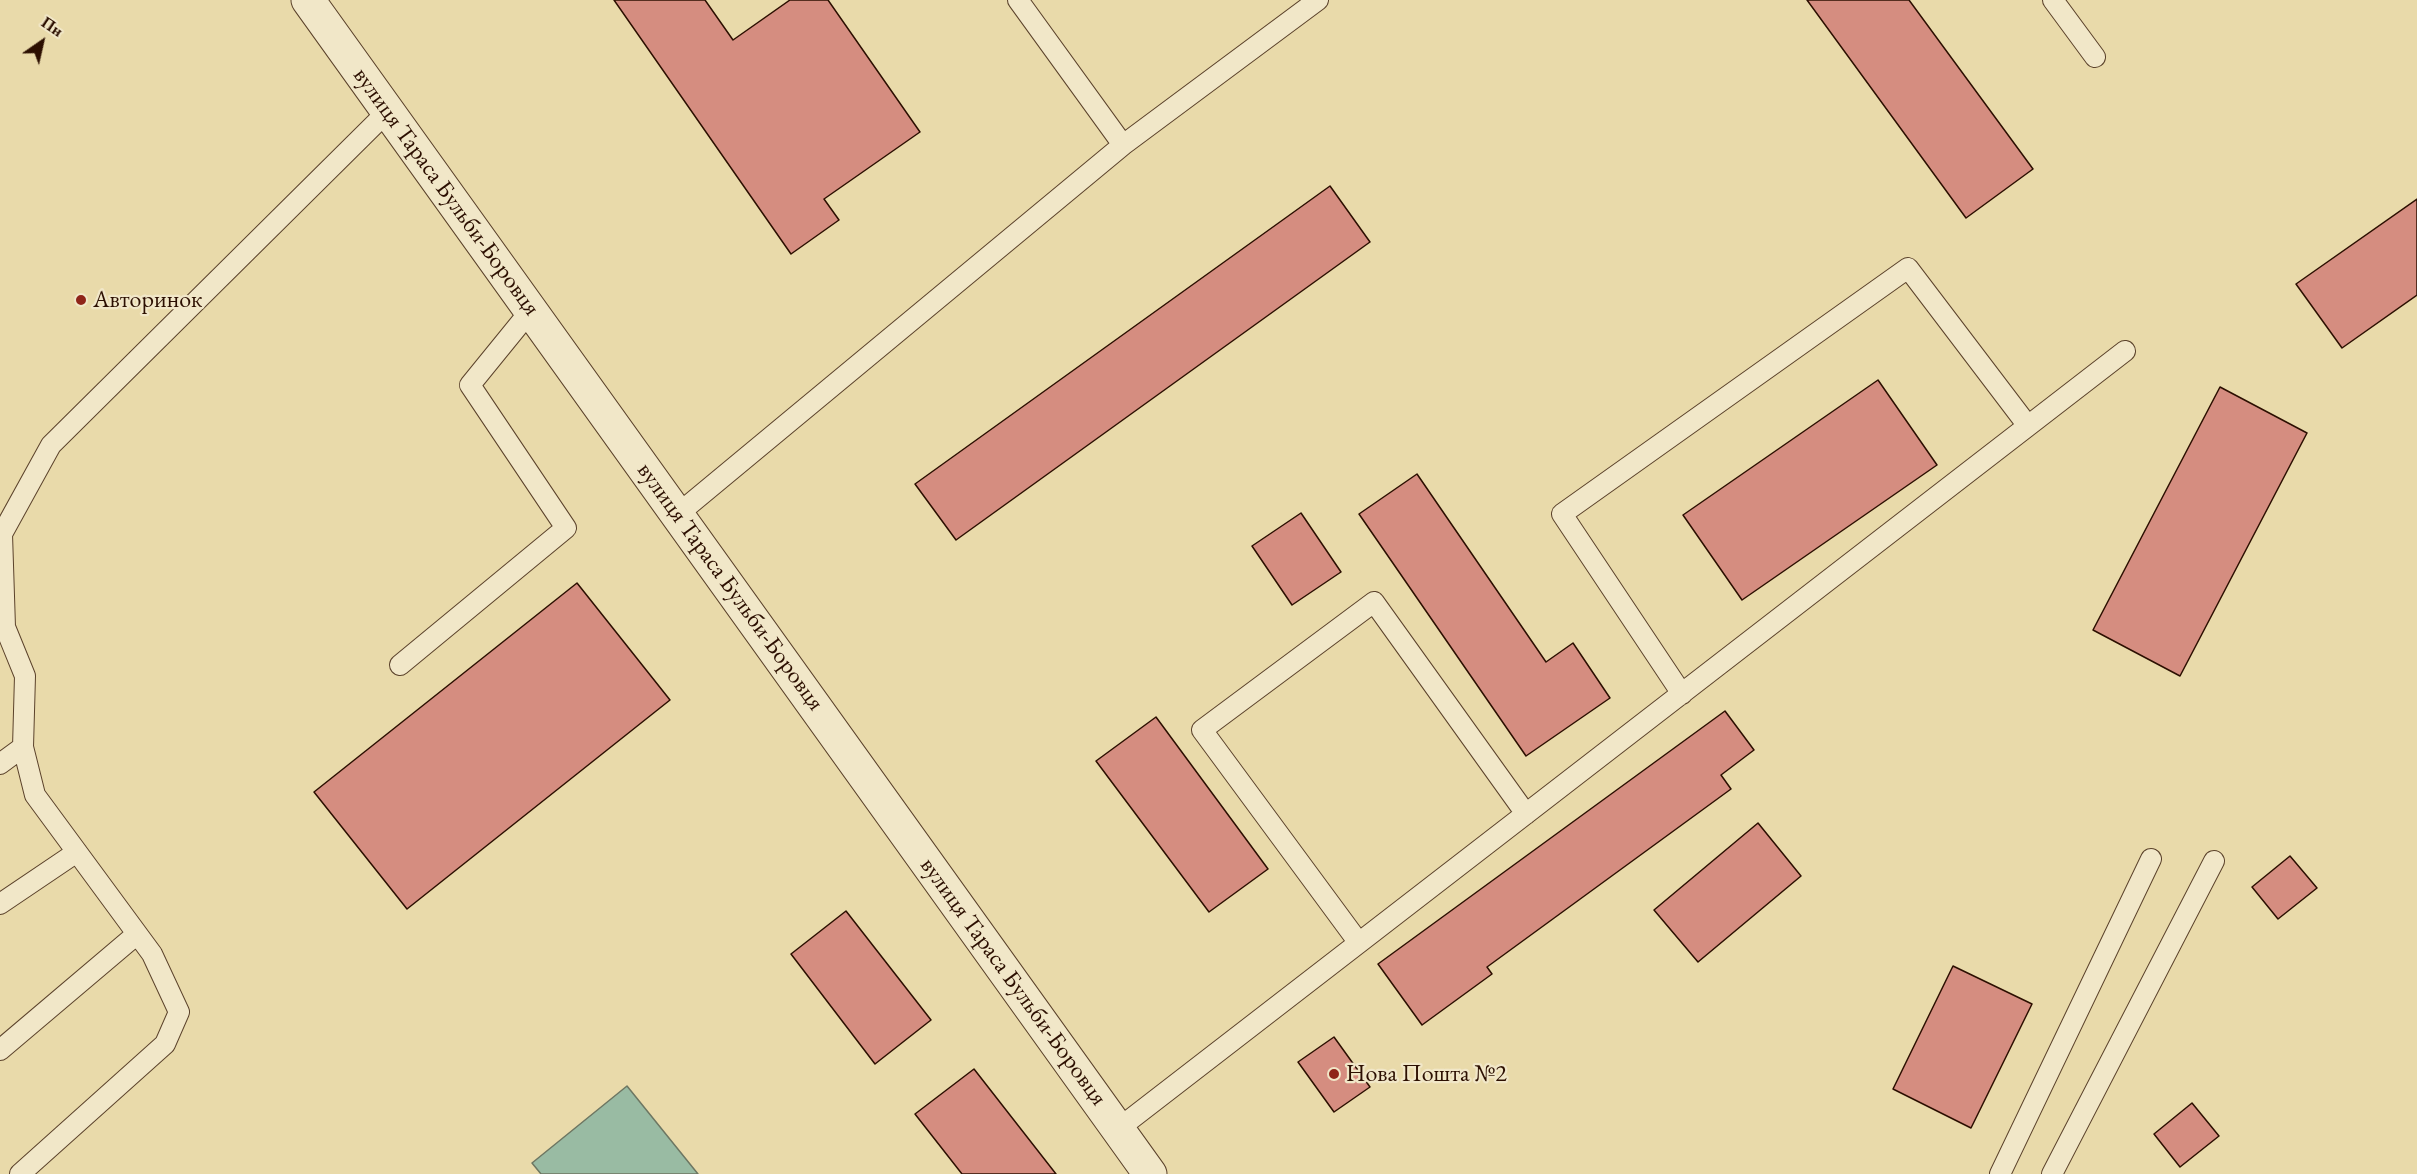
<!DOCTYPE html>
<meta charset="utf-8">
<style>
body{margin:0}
#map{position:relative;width:2417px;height:1174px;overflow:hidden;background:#e9daaa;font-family:"EB Garamond",serif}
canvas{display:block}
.north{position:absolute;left:12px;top:12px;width:60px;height:60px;-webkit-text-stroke:4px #f1e7c8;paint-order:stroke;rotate:34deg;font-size:16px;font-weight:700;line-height:24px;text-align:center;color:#2c0f01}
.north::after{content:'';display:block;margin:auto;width:21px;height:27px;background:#2c0f01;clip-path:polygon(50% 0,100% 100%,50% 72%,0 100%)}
</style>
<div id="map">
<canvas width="2417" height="1174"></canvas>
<div class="north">Пн</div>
</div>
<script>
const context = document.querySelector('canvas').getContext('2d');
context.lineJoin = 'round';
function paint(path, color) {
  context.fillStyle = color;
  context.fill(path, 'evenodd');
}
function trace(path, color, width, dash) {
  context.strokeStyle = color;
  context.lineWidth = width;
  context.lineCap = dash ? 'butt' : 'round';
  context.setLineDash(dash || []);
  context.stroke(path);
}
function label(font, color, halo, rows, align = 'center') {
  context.font = font + ' "EB Garamond",serif';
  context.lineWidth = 4.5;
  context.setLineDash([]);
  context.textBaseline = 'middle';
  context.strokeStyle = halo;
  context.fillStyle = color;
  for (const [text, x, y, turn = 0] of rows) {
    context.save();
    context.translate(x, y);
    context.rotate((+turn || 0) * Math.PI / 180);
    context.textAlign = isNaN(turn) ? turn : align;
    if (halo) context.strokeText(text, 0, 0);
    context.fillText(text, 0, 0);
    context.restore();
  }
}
const water = new Path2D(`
 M 627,1086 L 698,1174 L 541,1174 L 532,1163 Z`);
const building = new Path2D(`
 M 614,0 L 705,0 L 733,40 L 790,0 L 828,0 L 920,132 L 824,199 L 839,220 L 791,254 Z
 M 1807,0 L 1909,0 L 2033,169 L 1966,218 Z
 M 1330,186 L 1370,242 L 956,540 L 915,484 Z
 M 2417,199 L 2417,295 L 2342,348 L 2296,284 Z
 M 1878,380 L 1937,465 L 1742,600 L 1683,515 Z
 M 2220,387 L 2307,433 L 2180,676 L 2093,630 Z
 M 1417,474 L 1546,662 L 1573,643 L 1610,698 L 1526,756 L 1359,514 Z
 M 1301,513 L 1341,572 L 1292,605 L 1252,546 Z
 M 577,583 L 670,700 L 407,909 L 314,792 Z
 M 1725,711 L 1754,750 L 1721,775 L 1731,789 L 1487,967 L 1492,974 L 1422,1025 L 1378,964 Z
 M 1156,717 L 1268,869 L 1209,912 L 1096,761 Z
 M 1758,823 L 1801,876 L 1698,962 L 1654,910 Z
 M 2290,856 L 2317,888 L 2278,919 L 2252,887 Z
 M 846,911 L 931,1020 L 875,1064 L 791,954 Z
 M 1953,966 L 2032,1004 L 1971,1128 L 1893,1089 Z
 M 1334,1037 L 1370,1087 L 1334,1112 L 1298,1062 Z
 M 974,1069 L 1056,1174 L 962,1174 L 915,1114 Z
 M 2192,1103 L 2219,1136 L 2180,1167 L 2154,1134 Z`);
const service = new Path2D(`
 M 2053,0 L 2095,57
 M 1123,145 L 1318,0
 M 678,514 L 1123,145 L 1018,0
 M 400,665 L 566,528 L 470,385 L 531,310
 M 1682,694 L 1562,514 L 1908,268 L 2028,426
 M 0,764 L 23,747
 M 0,904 L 77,852
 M 1359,943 L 1202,730 L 1374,602 L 1526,814
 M 0,1050 L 137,934
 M 1118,1129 L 2125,351
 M 20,1174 L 165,1044 L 179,1012 L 152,954 L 35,795 L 23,747 L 25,676 L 5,627 L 2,534 L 51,445 L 388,111
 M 2000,1174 L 2151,859
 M 2052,1174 L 2214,861`);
const tertiary = new Path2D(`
 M 308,0 L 1150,1174`);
const markers = [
 [81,300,6,"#8f2418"],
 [1334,1074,6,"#8f2418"]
];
const streetNames = [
 ["вулиця Тараса Бульби-Боровця",446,192,54],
 ["вулиця Тараса Бульби-Боровця",730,587,54],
 ["вулиця Тараса Бульби-Боровця",1013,982,54]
];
const poiNames = [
 ["Авторинок",93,300],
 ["Нова Пошта №2",1346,1074]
];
paint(water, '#99bba3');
trace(water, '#6d7662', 1.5);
paint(building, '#d58d80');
trace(building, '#2c0f01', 1.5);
trace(service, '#5b422b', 22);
trace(tertiary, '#5b422b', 35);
trace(service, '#f1e7c8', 20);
trace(tertiary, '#f1e7c8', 33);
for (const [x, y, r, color] of markers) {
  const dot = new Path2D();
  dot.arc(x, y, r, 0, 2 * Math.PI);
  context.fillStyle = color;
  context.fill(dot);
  trace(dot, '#f1e7c8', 2);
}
label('24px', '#2c0f01', '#f1e7c8', streetNames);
label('24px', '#2c0f01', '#f1e7c8', poiNames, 'left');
</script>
